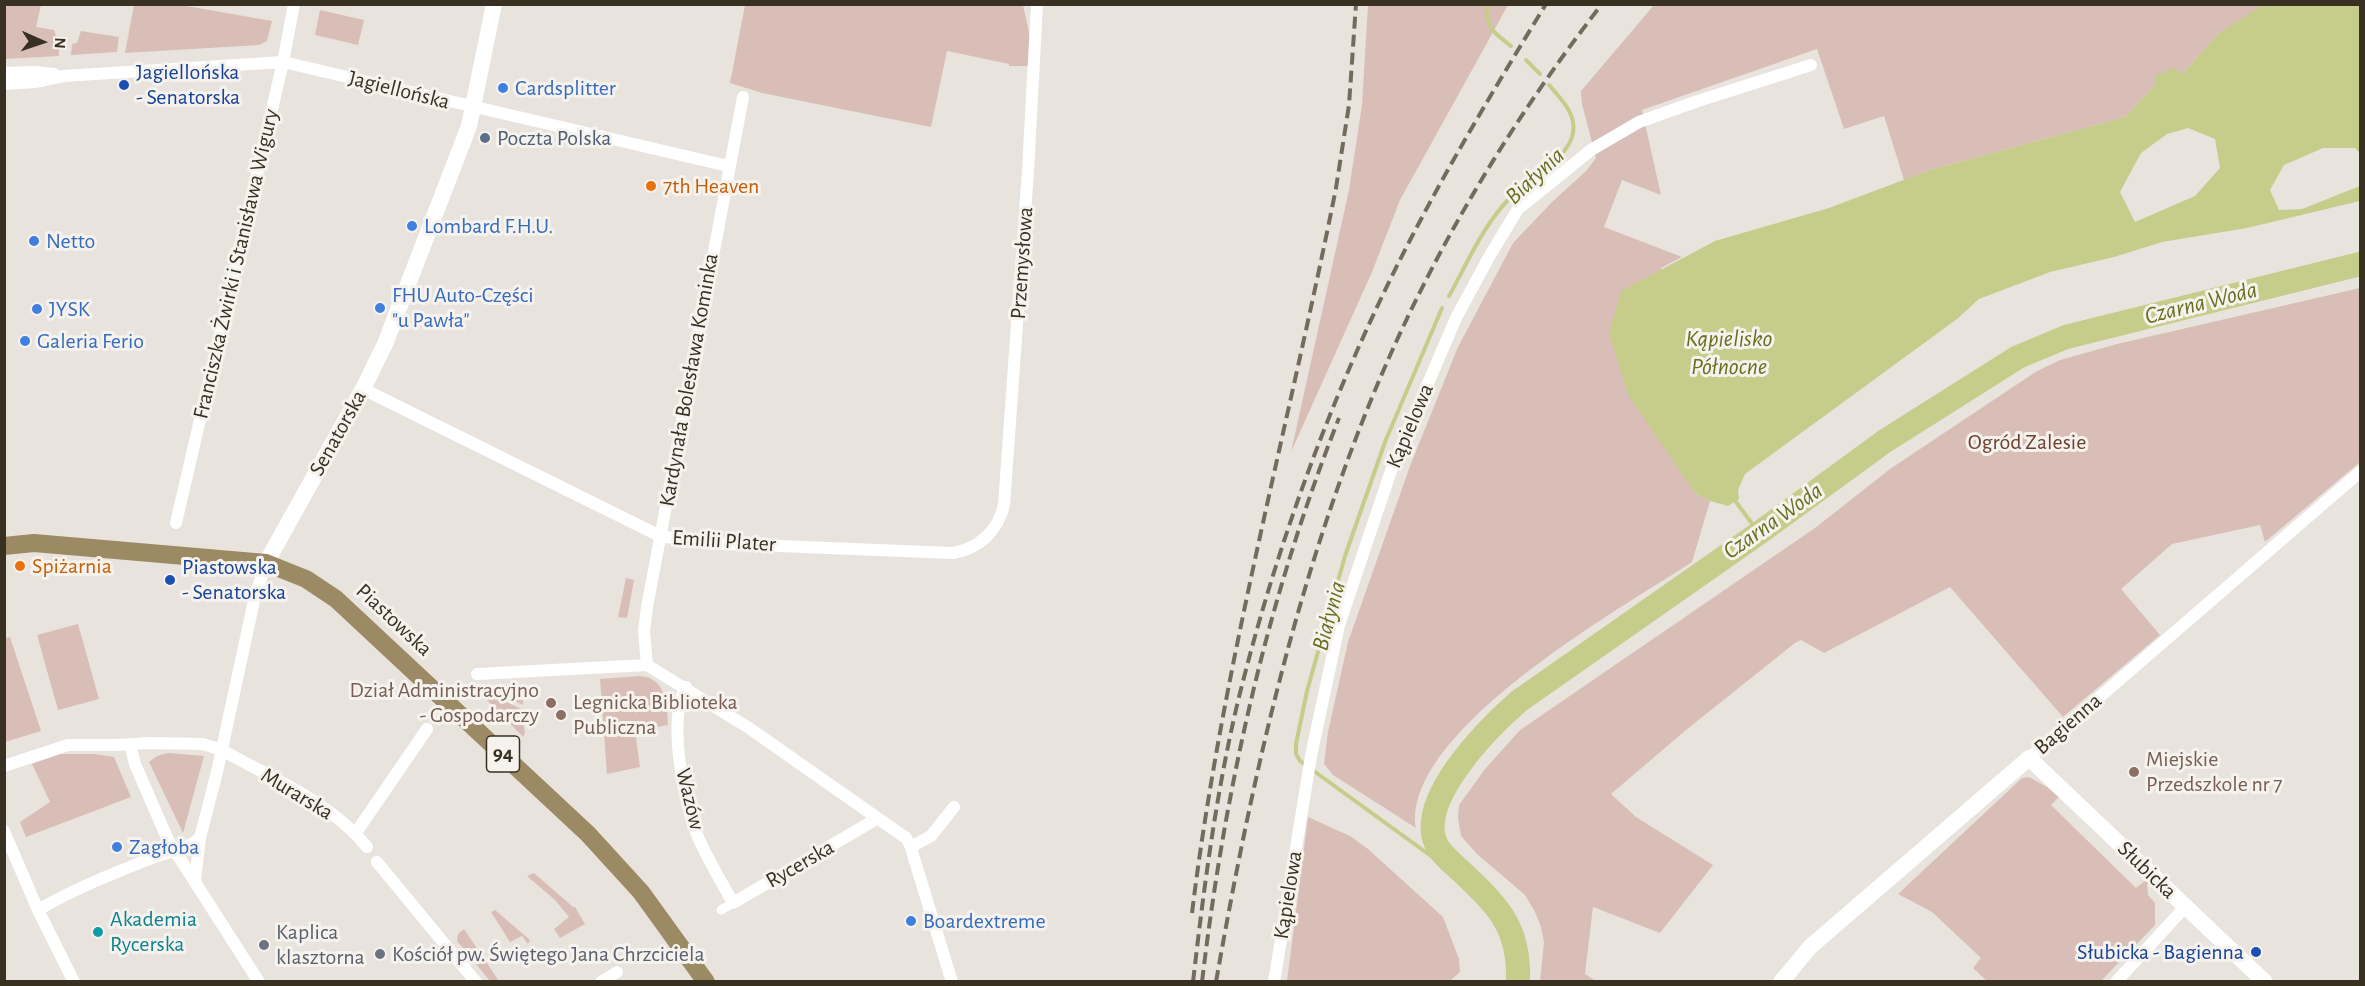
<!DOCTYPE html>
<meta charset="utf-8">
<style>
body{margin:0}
#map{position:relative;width:2365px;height:986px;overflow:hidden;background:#e9e3de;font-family:"Alegreya Sans",sans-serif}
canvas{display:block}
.frame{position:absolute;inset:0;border:6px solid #383021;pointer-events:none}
.north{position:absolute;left:12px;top:12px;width:60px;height:60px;-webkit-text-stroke:4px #f6f2ee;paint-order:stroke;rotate:93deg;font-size:16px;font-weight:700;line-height:24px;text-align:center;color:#383021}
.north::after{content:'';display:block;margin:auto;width:21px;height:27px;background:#383021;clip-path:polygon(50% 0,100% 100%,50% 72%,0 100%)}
</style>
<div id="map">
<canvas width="2365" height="986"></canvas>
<div class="frame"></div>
<div class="north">N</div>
</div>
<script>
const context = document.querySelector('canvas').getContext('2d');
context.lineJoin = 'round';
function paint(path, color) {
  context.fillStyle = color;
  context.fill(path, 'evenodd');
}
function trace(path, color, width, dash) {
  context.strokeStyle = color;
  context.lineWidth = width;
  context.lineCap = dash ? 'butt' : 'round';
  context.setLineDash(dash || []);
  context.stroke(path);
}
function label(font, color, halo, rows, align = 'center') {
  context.font = font + ' "Alegreya Sans",sans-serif';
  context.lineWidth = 6;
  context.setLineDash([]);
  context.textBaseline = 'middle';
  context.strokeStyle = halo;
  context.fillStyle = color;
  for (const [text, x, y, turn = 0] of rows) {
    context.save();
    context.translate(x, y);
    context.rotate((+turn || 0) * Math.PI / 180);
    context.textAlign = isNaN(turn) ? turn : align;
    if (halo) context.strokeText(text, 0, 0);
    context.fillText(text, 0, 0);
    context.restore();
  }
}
const green = new Path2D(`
 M 4,5 L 41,5 L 36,27 L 54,30 L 59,45 L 59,56 L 5,59 Z
 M 134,5 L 181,5 L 272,21 L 267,41 L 259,45 L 125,53 Z
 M 745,5 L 1023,5 L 1030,37 L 1029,66 L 1009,66 L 1009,64 L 947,51 L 931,127 L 762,93 L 730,83 Z
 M 1368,5 L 1508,5 L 1400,200 L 1372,272 L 1291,452 L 1349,190 L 1362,105 Z
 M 1654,5 L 2264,5 L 2219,33 L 2182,74 L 2156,84 L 2125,117 L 1930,170 L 1904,180 L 1884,116 L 1844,129 L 1817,49 L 1642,110 L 1661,195 L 1622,180 L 1604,227 L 1682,257 L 1661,268 L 1695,493 L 1710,501 L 1692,562 C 1622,608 1402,731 1416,828 L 1333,775 L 1324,764 L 1328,732 L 1348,642 L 1410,466 L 1458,347 L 1513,243 L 1552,202 L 1586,171 L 1596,158 L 1582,104 L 1581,91 Z
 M 320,10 L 364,20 L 358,45 L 315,35 Z
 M 81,31 L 119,37 L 117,52 L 71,55 L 72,44 L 77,43 Z
 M 2360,288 L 2360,462 L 2265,542 L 2260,525 L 2172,544 L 2121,589 L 2160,635 L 2063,717 L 1950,587 L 1824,653 L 1801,640 L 1795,643 L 1686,730 L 1611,794 L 1636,817 L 1713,865 L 1660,933 L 1593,907 L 1585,974 L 1596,981 L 1540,981 L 1544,942 L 1541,927 L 1535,912 L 1525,895 L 1477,854 L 1461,836 L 1458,818 L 1459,805 L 1485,769 L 1520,730 L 1815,528 L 1890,469 L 2037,371 L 2060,360 L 2117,344 Z
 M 626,578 L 634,580 L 627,618 L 618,617 Z
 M 78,624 L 99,699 L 58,710 L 37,635 Z
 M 10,637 L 41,731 L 5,742 L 5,638 Z
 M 640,676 C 666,678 667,704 668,725 L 635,731 L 640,767 L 607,774 L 600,679 Z
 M 522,684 L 523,705 L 483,687 Z
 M 482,690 L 521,709 L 525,733 L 523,737 L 482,695 Z
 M 168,753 L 204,756 L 183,833 L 149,762 L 157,756 Z
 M 60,754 L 94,754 L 114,757 L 131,797 L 26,837 L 20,822 L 50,802 L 32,764 Z
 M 2029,777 L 2047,787 L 2059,797 L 2051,805 L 2136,888 L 2146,880 L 2149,882 L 2147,885 L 2148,895 L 2155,903 L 2155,925 L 2101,981 L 1987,981 L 1973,968 L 1981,958 L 1932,912 L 1898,894 L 2022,778 Z
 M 1308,817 L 1350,836 L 1368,849 L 1443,917 L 1459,959 L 1460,972 L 1450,981 L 1287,981 Z
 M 534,873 L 573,907 L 575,907 L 585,924 L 560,938 L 554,929 L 569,917 L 555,900 L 527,876 Z
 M 495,910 L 530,940 L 528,944 L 522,936 L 510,942 L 491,912 Z
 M 464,929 L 499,981 L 490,981 L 457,941 L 458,934 Z`);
const water = new Path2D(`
 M 2264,4 L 2360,5 L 2360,153 L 2355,148 L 2323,148 L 2284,165 L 2270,190 L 2279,210 L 2302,209 L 2360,186 L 2360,201 L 2247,228 L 2162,242 L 2114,257 L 2050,272 L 1979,299 L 1957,319 L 1745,474 L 1738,490 L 1739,499 L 1728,506 L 1710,501 L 1695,493 L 1628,395 L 1609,333 L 1621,291 L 1715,241 L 1829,208 L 1930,170 L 2125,117 L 2156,84 L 2156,75 L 2174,68 L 2182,74 L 2219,33 ZM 2188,128 L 2215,139 L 2220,168 L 2195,196 L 2135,222 L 2120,192 L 2141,153 L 2167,134 Z`);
const stream = new Path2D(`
 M 1487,4 C 1485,28 1494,33 1511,46
 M 1526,60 L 1540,74
 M 1449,296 C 1467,264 1483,225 1510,198 C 1528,179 1568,160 1573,133 C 1577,114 1560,98 1549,85
 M 1442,308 L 1385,442 L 1345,556 L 1307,691 L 1296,744 L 1296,754 L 1300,761 L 1431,856 L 1447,858
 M 1736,502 L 1759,533`);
const river = new Path2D(`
 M 1518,982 C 1520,930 1501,909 1465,875 C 1457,867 1446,859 1439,849 C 1410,805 1489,727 1519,701 L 1759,533 L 1885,441 L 2018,357 L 2066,337 L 2360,264`);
const pedestrian = new Path2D(`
 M 721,910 L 733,903`);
const minor = new Path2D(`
 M 4,73 L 35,72 L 54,74
 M 4,84 L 35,82 L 64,76 L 283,62 L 728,166
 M 363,389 L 660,536 L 705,543 L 952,553 C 979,549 998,531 1004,505 L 1028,171 L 1037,4
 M 176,523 L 283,62 L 294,4
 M 647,665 L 644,631 L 647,607 L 743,97
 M 477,674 L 647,665 L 749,728 L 906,838 L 910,845 L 952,982
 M 686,687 C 667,719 684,804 698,837 C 708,860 721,881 733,903 L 878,818
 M 130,744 L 135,764 L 168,840 L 259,982
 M 2029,758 L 2360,472
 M 4,766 L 68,745 L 117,745 L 149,743 L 203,744 L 222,750 C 271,778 331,802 367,847
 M 4,831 L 38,910 L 74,982
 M 355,834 L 427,729
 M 911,847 L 931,836 L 954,807
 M 377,862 L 476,982
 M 195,880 L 200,838 L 217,772 L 255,596 L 266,563
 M 38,910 C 75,888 118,871 158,856 C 173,851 188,849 200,838
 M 601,982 L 617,972
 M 1274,982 L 1311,756 L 1339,625 L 1393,465 L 1456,318 L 1489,257 L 1518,209 L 1591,150 L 1639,122 L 1698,101 L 1811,65
 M 2116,982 L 2186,906`);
const tertiary = new Path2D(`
 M 266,563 L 363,389 L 385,344 L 469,126 L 494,4
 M 1781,982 L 1810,947 L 2029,758 L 2265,982`);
const primary = new Path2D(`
 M 4,546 L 34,543 L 266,563 L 306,579 L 336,599 L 588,834 L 641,892 L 706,982`);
const rail = new Path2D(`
 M 1192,913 C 1222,668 1288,429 1336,188 L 1349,105 L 1356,4
 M 1193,982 C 1204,887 1216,793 1238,701 C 1279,535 1339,374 1419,223 C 1458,149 1502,76 1546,4
 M 1202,982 C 1225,788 1267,600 1339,418
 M 1216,982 C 1251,783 1295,586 1371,400 C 1429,258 1508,125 1602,4`);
const markers = [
 [124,85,6,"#1a4fb4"],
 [503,88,6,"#3f7fe0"],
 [485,138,6,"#5c6f8a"],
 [651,186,6,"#e8710a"],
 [412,226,6,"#3f7fe0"],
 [34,241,6,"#3f7fe0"],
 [380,308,6,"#3f7fe0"],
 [37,309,6,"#3f7fe0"],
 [25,341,6,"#3f7fe0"],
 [20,566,6,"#e8710a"],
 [170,580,6,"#1a4fb4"],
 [551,703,6,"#8d6e63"],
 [561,715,6,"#8d6e63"],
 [2134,772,6,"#8d6e63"],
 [117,847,6,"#3f7fe0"],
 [911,921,6,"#3f7fe0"],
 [98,932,6,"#0f9aa8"],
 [264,945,6,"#6b7280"],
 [2256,952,6,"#1a4fb4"],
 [380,954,6,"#6b7280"]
];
const shields = [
 [503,754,33]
];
const shieldNames = [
 ["94",503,754]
];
const transitNames = [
 ["Jagiellońska",136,72],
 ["- Senatorska",136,97],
 ["Piastowska",182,567],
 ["- Senatorska",182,592],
 ["Słubicka - Bagienna",2244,952,"right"]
];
const shopNames = [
 ["Cardsplitter",515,88],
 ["Lombard F.H.U.",424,226],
 ["Netto",46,241],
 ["FHU Auto-Części",392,295],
 ["\"u Pawła\"",392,320],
 ["JYSK",49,309],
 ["Galeria Ferio",37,341],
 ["Zagłoba",129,847],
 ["Boardextreme",923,921]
];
const streetNames = [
 ["Jagiellońska",399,90,14],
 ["Przemysłowa",1022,263,-86],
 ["Franciszka Żwirki i Stanisława Wigury",236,264,-77],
 ["Kardynała Bolesława Kominka",689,380,-80],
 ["Kąpielowa",1410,426,-67],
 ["Senatorska",338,433,-61],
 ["Emilii Plater",724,541,4],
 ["Piastowska",394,620,43],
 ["Bagienna",2068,724,-41],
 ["Murarska",297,794,31],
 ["Wazów",690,799,76],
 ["Rycerska",800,864,-30],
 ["Słubicka",2147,870,44],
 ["Kąpielowa",1288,895,-81]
];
const serviceNames = [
 ["Poczta Polska",497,138]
];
const foodNames = [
 ["7th Heaven",663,186],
 ["Spiżarnia",32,566]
];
const parkNames = [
 ["Ogród Zalesie",2027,442]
];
const educationNames = [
 ["Dział Administracyjno",539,690,"right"],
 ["- Gospodarczy",539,715,"right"],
 ["Legnicka Biblioteka",573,702],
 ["Publiczna",573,727],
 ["Miejskie",2146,759],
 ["Przedszkole nr 7",2146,784]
];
const cultureNames = [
 ["Akademia",110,919],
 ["Rycerska",110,944]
];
const worshipNames = [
 ["Kaplica",276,932],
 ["klasztorna",276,957],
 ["Kościół pw. Świętego Jana Chrzciciela",392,954]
];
const waterNames = [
 ["Białynia",1535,176,-43],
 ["Czarna Woda",2201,303,-14],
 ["Kąpielisko",1729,339],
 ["Północne",1729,367],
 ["Czarna Woda",1773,521,-35],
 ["Białynia",1329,616,-75]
];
paint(green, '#d9beb8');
paint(water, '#c6cc89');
trace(stream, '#c6cc89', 4);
trace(river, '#c6cc89', 24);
trace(pedestrian, '#fff', 9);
trace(minor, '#fff', 12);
trace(tertiary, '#fff', 16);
trace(primary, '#9c8a65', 18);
trace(rail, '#736b5b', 4, [12, 6]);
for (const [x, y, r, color] of markers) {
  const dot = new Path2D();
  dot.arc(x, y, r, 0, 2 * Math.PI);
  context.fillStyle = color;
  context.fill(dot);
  trace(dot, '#f6f2ee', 2);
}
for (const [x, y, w] of shields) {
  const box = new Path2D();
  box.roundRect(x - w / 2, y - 18, w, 36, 4.5);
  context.fillStyle = '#f6f2ee';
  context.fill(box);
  trace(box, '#383021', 1.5);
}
label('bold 21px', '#383021', null, shieldNames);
label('22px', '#164399', '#f6f2ee', transitNames, 'left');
label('22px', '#366cbe', '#f6f2ee', shopNames, 'left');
label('22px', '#383021', '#f6f2ee', streetNames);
label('22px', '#4e5e75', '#f6f2ee', serviceNames, 'left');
label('22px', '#c56008', '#f6f2ee', foodNames, 'left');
label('22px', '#6c412e', '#f6f2ee', parkNames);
label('22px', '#785e54', '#f6f2ee', educationNames, 'left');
label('22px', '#0d838f', '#f6f2ee', cultureNames, 'left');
label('22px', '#5b616d', '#f6f2ee', worshipNames, 'left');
label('italic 24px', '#686f1f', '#f6f2ee', waterNames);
</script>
